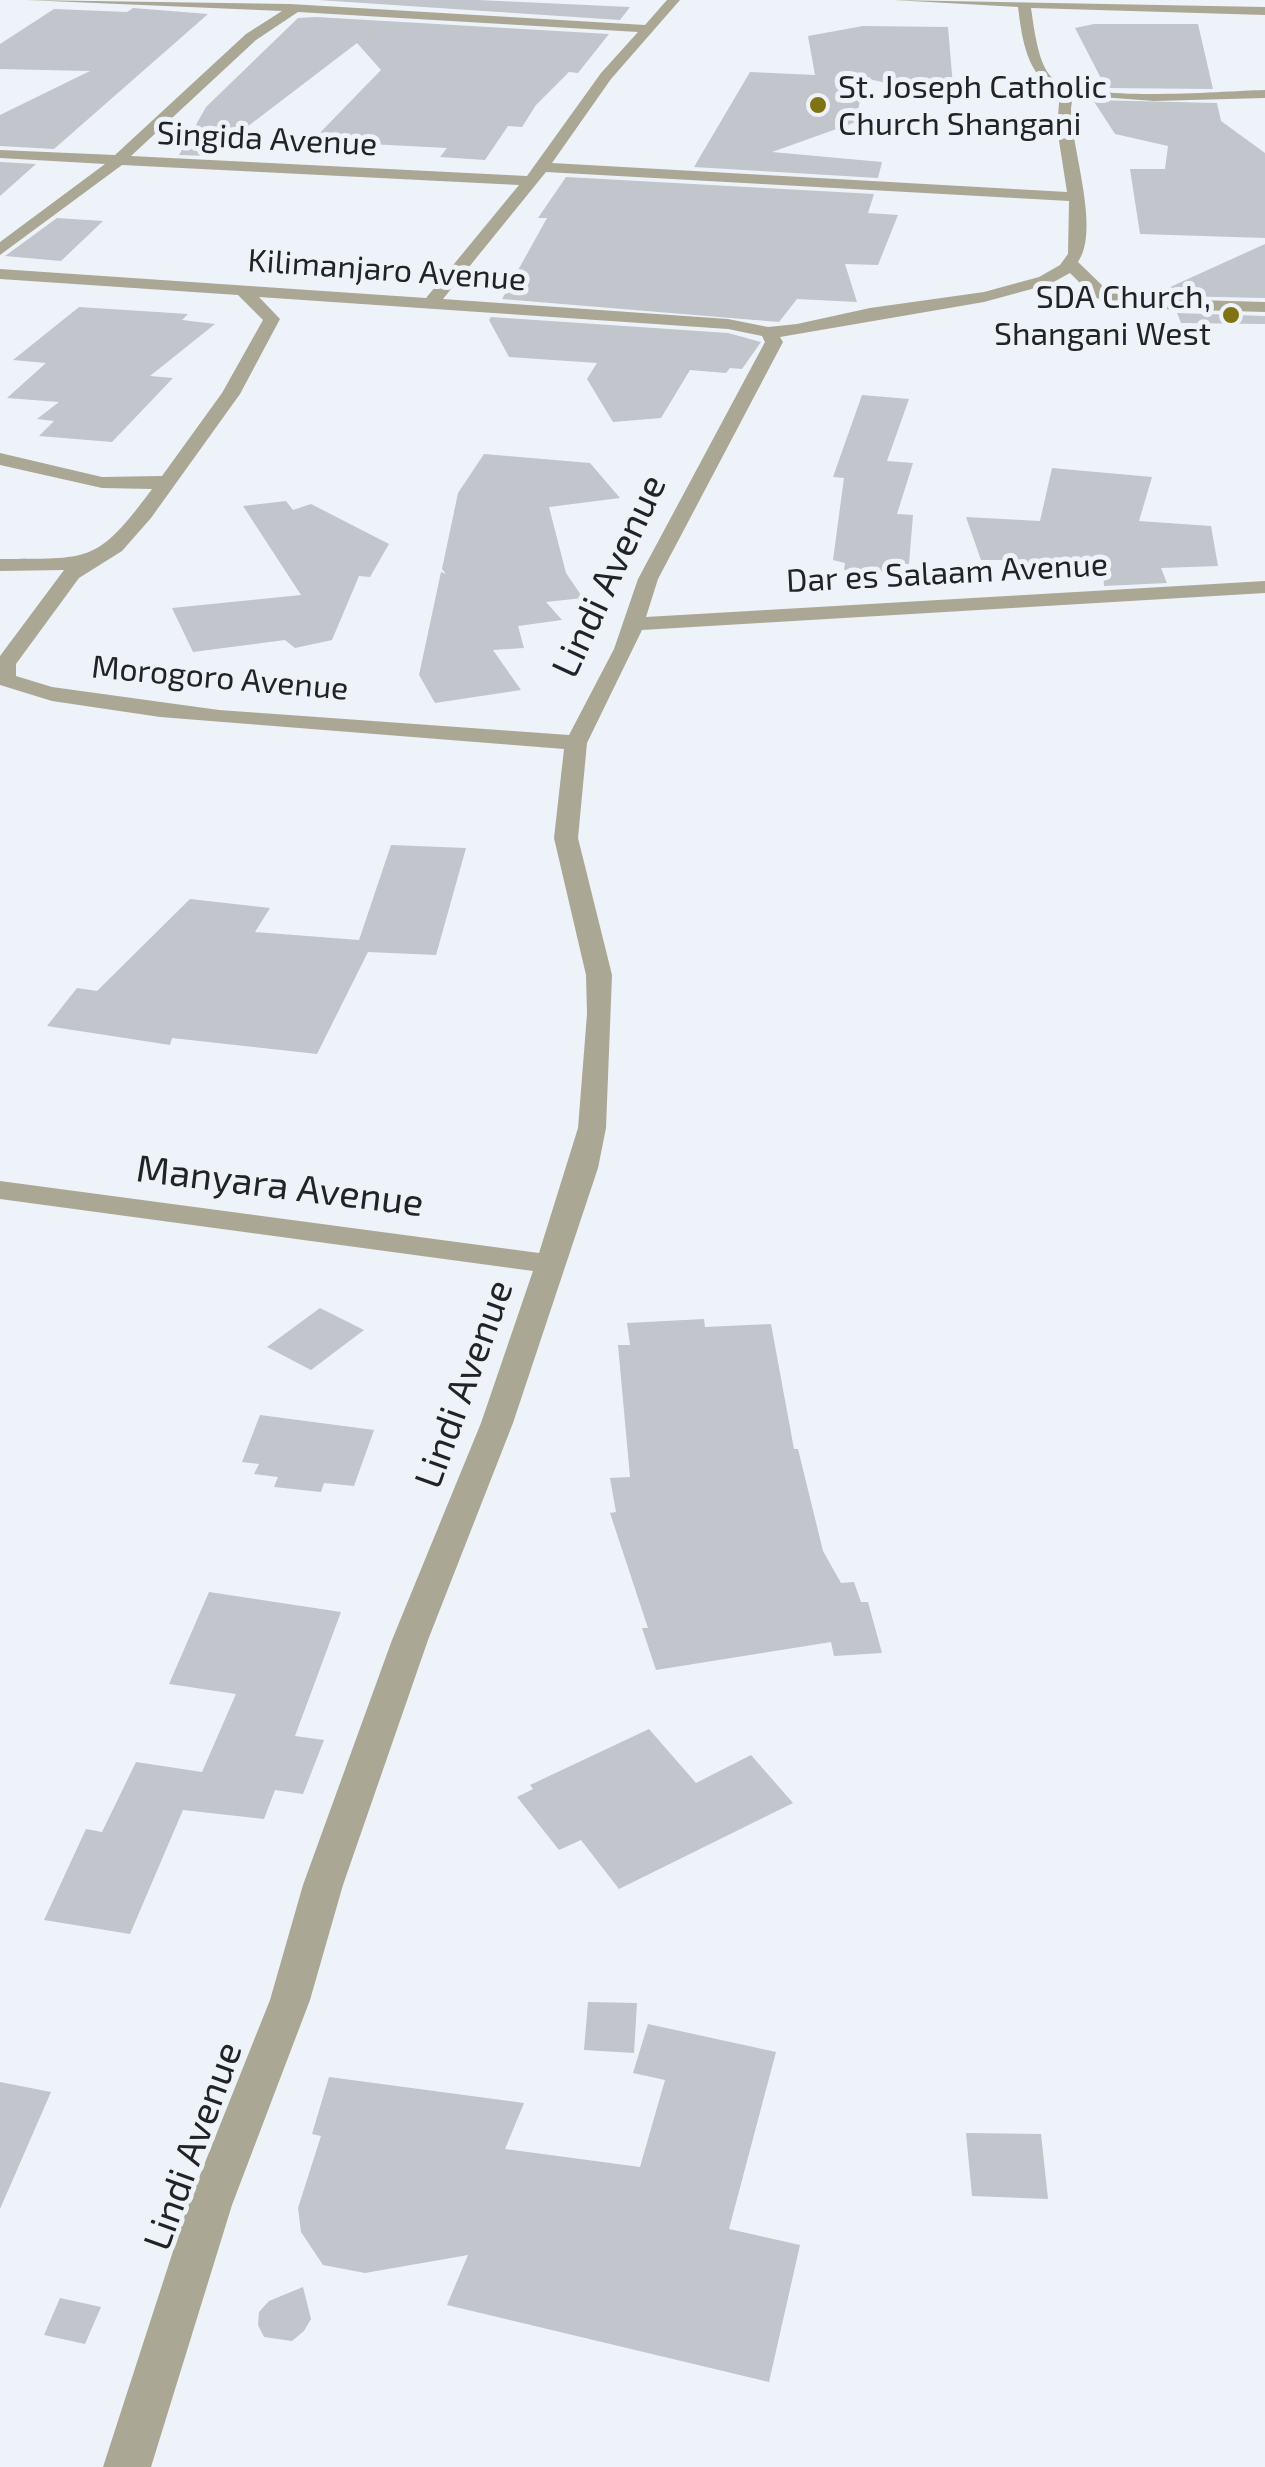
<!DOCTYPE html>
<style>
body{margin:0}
canvas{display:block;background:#eef2f9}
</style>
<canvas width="1265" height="2467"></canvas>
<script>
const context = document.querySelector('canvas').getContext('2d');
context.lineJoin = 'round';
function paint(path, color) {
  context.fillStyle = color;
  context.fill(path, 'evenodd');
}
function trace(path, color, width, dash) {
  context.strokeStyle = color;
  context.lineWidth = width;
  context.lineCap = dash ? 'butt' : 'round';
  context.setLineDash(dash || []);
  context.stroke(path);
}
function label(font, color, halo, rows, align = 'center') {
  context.font = font + ' "Exo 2",sans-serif';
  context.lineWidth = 10;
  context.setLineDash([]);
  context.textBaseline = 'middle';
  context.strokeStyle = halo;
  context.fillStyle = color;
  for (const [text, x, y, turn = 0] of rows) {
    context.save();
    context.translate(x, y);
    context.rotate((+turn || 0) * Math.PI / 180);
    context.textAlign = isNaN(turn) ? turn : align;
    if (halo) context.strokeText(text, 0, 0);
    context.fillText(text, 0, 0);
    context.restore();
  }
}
const building = new Path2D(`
 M 318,0 L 478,0 L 630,7 L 620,20 Z
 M 133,8 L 208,14 L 54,149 L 0,146 L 0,115 L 90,71 L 0,69 L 0,44 L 54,9 L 127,12 Z
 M 316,17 L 609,34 L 578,73 L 569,72 L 536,105 L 522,127 L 508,126 L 485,160 L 440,157 L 447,148 L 312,141 L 381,70 L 357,43 L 209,156 L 179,155 L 206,107 L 298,18 Z
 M 1094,24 L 1198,24 L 1213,89 L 1106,88 L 1075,28 Z
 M 863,26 L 948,27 L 954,98 L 864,78 L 856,122 L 772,152 L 882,162 L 878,178 L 694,167 L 750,72 L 815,75 L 808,36 Z
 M 1093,100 L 1217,103 L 1221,121 L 1265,153 L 1265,238 L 1140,234 L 1130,169 L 1165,169 L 1168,146 L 1115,134 Z
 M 0,162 L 36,164 L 0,196 Z
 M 566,177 L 874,194 L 868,213 L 898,215 L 878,265 L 845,264 L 857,302 L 797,299 L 779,322 L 502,299 L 547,218 L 538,218 Z
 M 57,218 L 103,221 L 61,261 L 5,256 Z
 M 1265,244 L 1265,298 L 1171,296 L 1168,288 Z
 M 79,307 L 188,314 L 182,320 L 215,324 L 150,376 L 173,378 L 112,442 L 39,436 L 54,421 L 37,419 L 59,402 L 7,398 L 46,363 L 13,360 Z
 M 1177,313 L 1265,316 L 1265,324 L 1181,323 Z
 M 491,317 L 728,333 L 761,342 L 742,369 L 730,368 L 726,373 L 690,370 L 661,418 L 613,422 L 587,379 L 597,363 L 509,357 L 489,320 Z
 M 862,395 L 909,399 L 887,461 L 913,463 L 897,514 L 913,515 L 909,564 L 899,564 L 898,572 L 844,570 L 845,563 L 833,560 L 844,478 L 833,477 Z
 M 484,454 L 590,463 L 620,498 L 549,507 L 566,573 L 583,598 L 546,602 L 562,620 L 518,626 L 524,648 L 493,650 L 521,690 L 435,703 L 419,675 L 441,572 L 446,574 L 442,569 L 458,493 Z
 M 1052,468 L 1152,477 L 1139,521 L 1211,526 L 1218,566 L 1161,568 L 1167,583 L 1104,586 L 1103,571 L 1018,572 L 1013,560 L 981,560 L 966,517 L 1040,521 Z
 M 286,501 L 293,510 L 311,504 L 389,544 L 370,577 L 359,576 L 332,640 L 295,648 L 285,640 L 193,652 L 172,608 L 301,595 L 243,506 Z
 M 391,845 L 466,848 L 436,955 L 368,952 L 317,1054 L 172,1038 L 170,1045 L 47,1026 L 77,988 L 97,991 L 190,899 L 270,908 L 255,932 L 359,940 Z
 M 320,1308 L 364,1330 L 311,1370 L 267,1347 Z
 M 704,1319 L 705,1327 L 771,1324 L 794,1449 L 798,1449 L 823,1551 L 841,1583 L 854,1582 L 861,1602 L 868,1602 L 882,1653 L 834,1656 L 831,1642 L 656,1670 L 642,1628 L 648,1628 L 610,1513 L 616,1512 L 610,1478 L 630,1477 L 618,1345 L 630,1345 L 627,1323 Z
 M 260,1415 L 374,1430 L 354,1486 L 324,1483 L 321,1492 L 274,1487 L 278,1477 L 254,1474 L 259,1464 L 242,1462 Z
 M 209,1592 L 341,1612 L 295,1736 L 324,1740 L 303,1794 L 275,1790 L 264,1819 L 183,1810 L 130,1934 L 44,1920 L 86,1829 L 102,1832 L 136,1762 L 202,1772 L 236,1694 L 169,1684 Z
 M 649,1729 L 696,1783 L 751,1755 L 793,1803 L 619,1889 L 581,1840 L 559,1850 L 517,1797 L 533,1789 L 530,1785 Z
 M 588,2002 L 637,2003 L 634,2053 L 584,2050 Z
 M 648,2024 L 776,2052 L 729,2229 L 800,2245 L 769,2382 L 447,2305 L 468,2255 L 365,2273 L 323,2265 L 301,2232 L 298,2208 L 321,2136 L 312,2134 L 329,2077 L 524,2103 L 505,2149 L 640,2167 L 665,2080 L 633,2073 Z
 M 0,2082 L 51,2092 L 0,2209 Z
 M 966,2133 L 1041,2134 L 1048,2199 L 972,2196 Z
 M 303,2287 L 311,2319 L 304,2331 L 292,2341 L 264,2337 L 258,2325 L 259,2312 L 269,2301 Z
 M 60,2298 L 101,2307 L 85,2344 L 44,2335 Z`);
const street = new Path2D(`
 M 26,0 L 290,4 L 645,25 L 667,0 L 680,0 L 611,79 L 552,163 L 1067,192 L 1057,128 L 1060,91 C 1027,79 1022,39 1018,7 L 893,0 L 1265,7 L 1265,15 L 1031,8 C 1034,27 1038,69 1055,80 C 1090,103 1220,91 1265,90 L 1265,98 L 1154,101 L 1073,95 L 1071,108 C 1071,148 1101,230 1078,262 L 1106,289 L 1128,298 L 1265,302 L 1265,312 L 1126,308 L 1094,297 L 1070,273 L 1050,284 L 984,302 L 780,337 L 783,342 L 658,579 L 646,617 L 1265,581 L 1265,593 L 642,630 L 587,743 L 578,838 L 612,975 L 606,1128 L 598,1168 L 513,1423 L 428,1640 L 343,1885 L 310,2000 L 232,2205 L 151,2467 L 103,2467 L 188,2205 L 270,2000 L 303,1885 L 392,1640 L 481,1423 L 533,1271 L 0,1199 L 0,1181 L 539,1253 L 578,1128 L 587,1014 L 586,975 L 554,838 L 564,749 L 160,717 L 52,701 L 0,685 L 0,656 L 64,570 L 0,571 L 0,559 C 89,558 96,565 152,489 L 102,488 L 0,465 L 0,453 L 102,477 L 162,476 L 222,393 L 263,320 L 238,295 L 0,279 L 0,269 L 426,298 L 519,185 L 122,165 L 0,255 L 0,242 L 105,164 L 0,158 L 0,150 L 115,155 L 246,34 L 282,11 ZM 298,12 L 638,32 L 601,73 L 527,176 L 131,156 L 256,40 ZM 546,172 L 1069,201 L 1068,254 L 1060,265 L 1039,277 L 984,292 L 870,308 L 797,324 L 768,327 L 728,319 L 443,299 ZM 259,297 L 728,329 L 762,336 L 765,342 L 638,579 L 614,649 L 569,735 L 219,710 L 52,687 L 16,676 L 16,664 L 79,578 L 122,551 L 151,518 L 240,394 L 280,319 Z`);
const markers = [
 [818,105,10,"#807314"],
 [1231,315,10,"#807314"]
];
const farPoinames = [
 ["St. Joseph Catholic",838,87],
 ["Church Shangani",838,124],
 ["SDA Church,",1211,297,"right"],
 ["Shangani West",1211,334,"right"]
];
const farStreetnames = [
 ["Singida Avenue",267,139,3],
 ["Kilimanjaro Avenue",387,270,4],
 ["Dar es Salaam Avenue",947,573,-3],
 ["Morogoro Avenue",220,678,5]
];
const streetNames = [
 ["Lindi Avenue",609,576,-65],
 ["Manyara Avenue",280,1186,7],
 ["Lindi Avenue",464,1384,-70],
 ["Lindi Avenue",193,2146,-70]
];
paint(building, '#c2c5cc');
paint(street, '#aaa895');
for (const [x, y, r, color] of markers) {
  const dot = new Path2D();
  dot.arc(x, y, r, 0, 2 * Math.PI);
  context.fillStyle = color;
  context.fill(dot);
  trace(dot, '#eef2f9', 4);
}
label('32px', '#222325', '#eef2f9', farPoinames, 'left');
label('32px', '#222325', '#eef2f9', farStreetnames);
label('38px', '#222325', '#eef2f9', streetNames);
</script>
